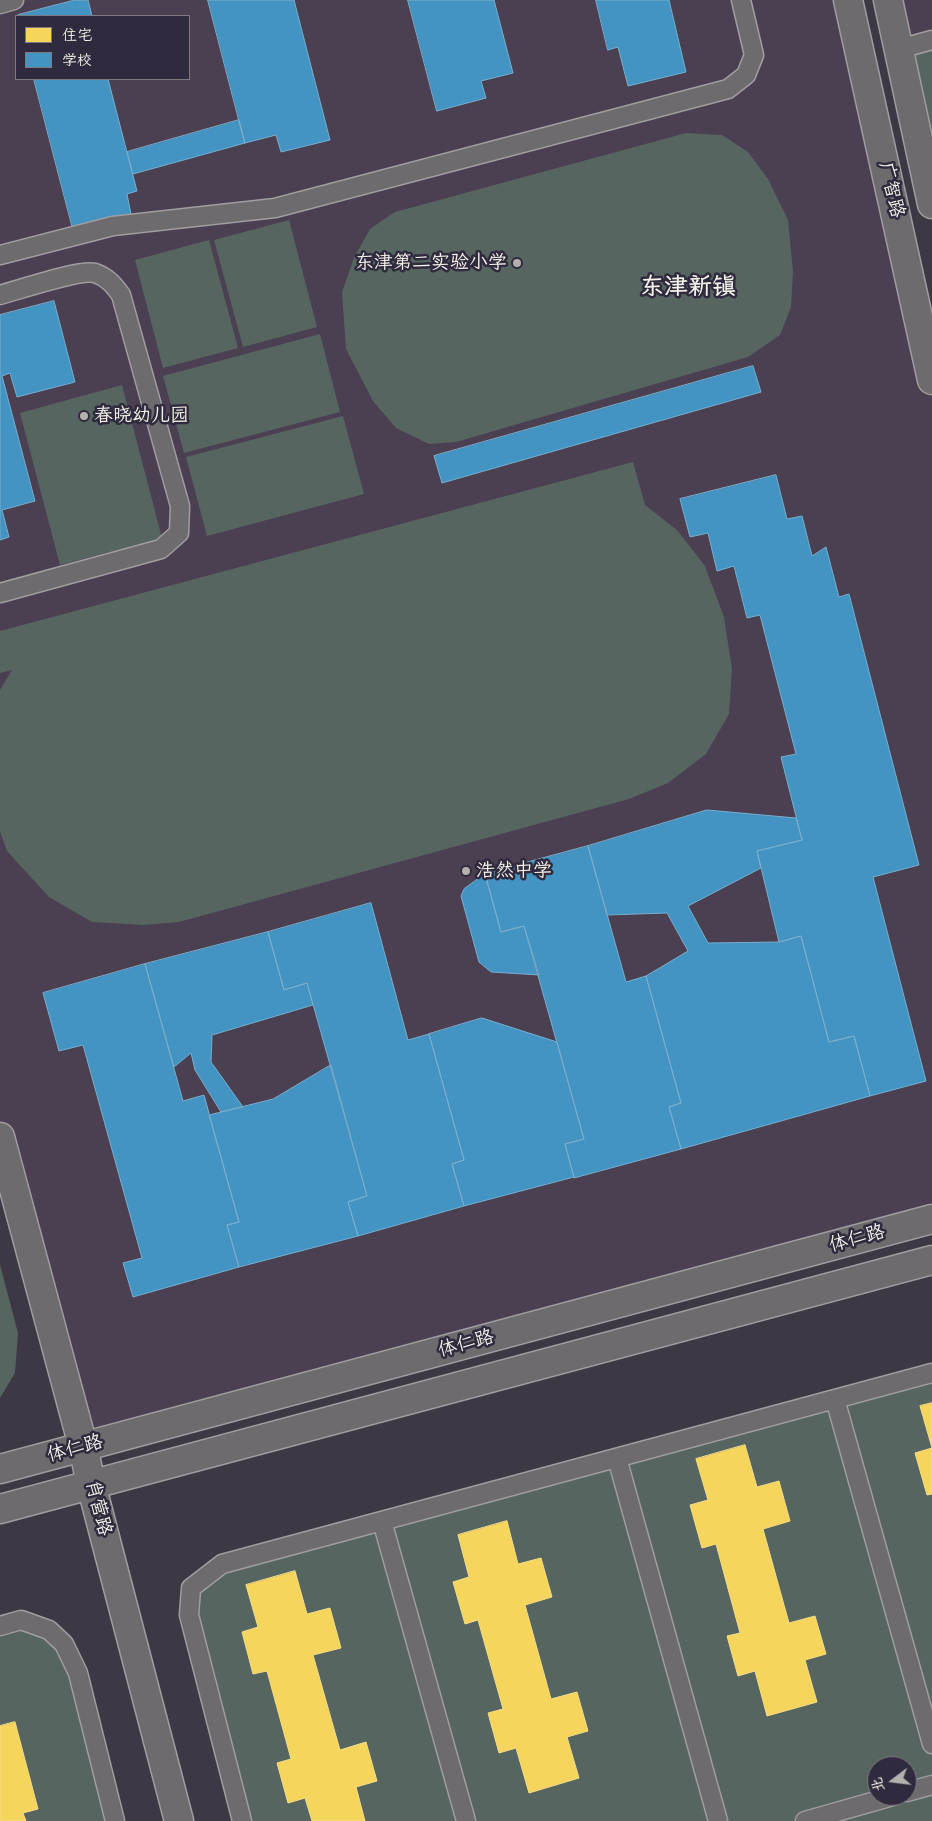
<!DOCTYPE html>
<meta charset="utf-8">
<style>
body{margin:0}
#map{position:relative;width:932px;height:1821px;overflow:hidden;background:#3d3843;font-family:Itim,"LXGW WenKai TC",sans-serif}
canvas{display:block}
.legend{position:absolute;left:15px;top:15px;width:175px;height:65px;box-sizing:border-box;background:#2f2a3d;border:1px solid #7e7a81;margin:0;padding:6px 9px;list-style:none;font-size:15px;color:#f4f1e8}
.legend li{display:flex;align-items:center;gap:10px;height:25px}
.legend b{width:25px;border:1px solid #7e7a81}
.north{position:absolute;left:867px;top:1756px;width:50px;height:50px;box-sizing:border-box;background:#2f2a3d;border:1px solid #7e7a81;border-radius:50%;rotate:255deg;font-size:14px;font-weight:700;line-height:20px;text-align:center;color:#f4f1e8}
.north::after{content:'';display:block;margin:auto;width:18px;height:22px;background:#b4b0ae;clip-path:polygon(50% 0,100% 100%,50% 72%,0 100%)}
</style>
<div id="map">
<canvas width="932" height="1821"></canvas>
<ul class="legend">
<li><b style="height:14px;background:#f6d55c"></b>住宅</li>
<li><b style="height:14px;background:#4393c3"></b>学校</li>
</ul>
<div class="north">北</div>
</div>
<script>
const context = document.querySelector('canvas').getContext('2d');
context.lineJoin = 'round';
function paint(path, color) {
  context.fillStyle = color;
  context.fill(path, 'evenodd');
}
function trace(path, color, width, dash) {
  context.strokeStyle = color;
  context.lineWidth = width;
  context.lineCap = dash ? 'butt' : 'round';
  context.setLineDash(dash || []);
  context.stroke(path);
}
function label(font, color, halo, rows, align = 'center') {
  context.font = font + ' Itim,"LXGW WenKai TC",sans-serif';
  context.lineWidth = 5;
  context.setLineDash([]);
  context.textBaseline = 'middle';
  context.strokeStyle = halo;
  context.fillStyle = color;
  for (const [text, x, y, turn = 0] of rows) {
    context.save();
    context.translate(x, y);
    context.rotate((+turn || 0) * Math.PI / 180);
    context.textAlign = isNaN(turn) ? turn : align;
    if (halo) context.strokeText(text, 0, 0);
    context.fillText(text, 0, 0);
    context.restore();
  }
}
const built = new Path2D(`
 M 0,0 L 848,0 L 932,380 L 932,1219 L 83,1446 L 0,1137 ZM 16,16 L 189,16 L 189,79 L 16,79 Z
 M 888,0 L 932,0 L 932,204 Z`);
const green = new Path2D(`
 M 932,40 L 932,204 L 899,49 Z
 M 686,133 L 722,135 L 748,152 L 768,179 L 788,220 L 793,272 L 791,307 L 780,335 L 748,357 L 456,442 L 429,444 L 396,428 L 373,401 L 346,349 L 342,292 L 354,258 L 370,229 L 395,212 Z
 M 289,220 L 317,327 L 243,347 L 214,240 Z
 M 209,240 L 238,348 L 163,368 L 135,260 Z
 M 320,334 L 340,412 L 184,453 L 163,376 Z
 M 122,385 L 162,538 L 60,565 L 20,413 Z
 M 343,416 L 364,494 L 207,536 L 186,457 Z
 M 633,462 L 645,505 L 677,530 L 705,566 L 724,617 L 732,669 L 729,714 L 706,754 L 668,783 L 629,799 L 179,922 L 143,925 L 92,922 L 49,897 L 7,851 L 0,831 L 0,690 L 12,670 L 0,673 L 0,631 Z
 M 0,1265 L 18,1333 L 15,1373 L 0,1398 Z
 M 932,1373 L 932,1821 L 242,1821 L 191,1588 L 222,1564 ZM 877,1766 L 907,1766 L 907,1796 L 877,1796 Z
 M 21,1620 L 64,1644 L 115,1821 L 0,1821 L 0,1626 Z`);
const homes = new Path2D(`
 M 932,1403 L 932,1494 L 927,1495 L 915,1453 L 932,1448 L 920,1406 Z
 M 745,1445 L 757,1487 L 779,1481 L 790,1521 L 763,1529 L 789,1623 L 815,1616 L 826,1654 L 805,1660 L 817,1702 L 767,1716 L 755,1671 L 738,1676 L 727,1636 L 740,1633 L 716,1544 L 702,1548 L 690,1505 L 708,1500 L 696,1459 Z
 M 507,1521 L 518,1564 L 541,1558 L 552,1597 L 525,1605 L 551,1699 L 577,1692 L 588,1731 L 567,1737 L 579,1778 L 529,1793 L 516,1748 L 499,1753 L 488,1713 L 503,1709 L 478,1620 L 465,1624 L 453,1582 L 469,1577 L 458,1535 Z
 M 295,1571 L 307,1614 L 330,1608 L 341,1648 L 313,1655 L 340,1750 L 366,1742 L 377,1781 L 356,1787 L 365,1821 L 312,1821 L 305,1798 L 288,1803 L 277,1763 L 291,1759 L 267,1671 L 253,1674 L 242,1632 L 258,1627 L 246,1585 Z
 M 15,1722 L 38,1809 L 23,1813 L 26,1821 L 0,1821 L 0,1726 Z`);
const schools = new Path2D(`
 M 75,0 L 88,0 L 92,16 L 18,16 L 18,15 Z
 M 208,0 L 294,0 L 330,140 L 281,152 L 276,135 L 245,143 Z
 M 408,0 L 494,0 L 513,73 L 481,81 L 486,98 L 437,111 Z
 M 596,0 L 669,0 L 686,72 L 628,86 L 618,47 L 608,50 Z
 M 34,79 L 108,79 L 137,191 L 127,194 L 131,214 L 73,229 Z
 M 239,120 L 245,143 L 133,174 L 127,152 Z
 M 54,301 L 75,382 L 17,397 L 10,373 L 2,376 L 35,501 L 2,510 L 9,537 L 0,540 L 0,315 Z
 M 753,366 L 761,392 L 442,483 L 434,456 Z
 M 776,475 L 787,519 L 802,516 L 812,556 L 826,547 L 839,597 L 849,594 L 919,865 L 873,877 L 926,1081 L 870,1096 L 854,1036 L 829,1042 L 801,936 L 779,942 L 757,851 L 802,840 L 781,757 L 796,754 L 760,615 L 747,618 L 734,566 L 717,571 L 708,533 L 690,537 L 680,499 Z
 M 707,810 L 796,818 L 802,840 L 757,851 L 761,868 L 688,906 L 708,943 L 779,942 L 801,936 L 829,1042 L 854,1036 L 870,1096 L 681,1149 L 669,1107 L 681,1103 L 646,976 L 688,951 L 667,913 L 607,915 L 588,846 Z
 M 588,846 L 626,982 L 646,976 L 681,1103 L 669,1107 L 681,1149 L 574,1178 L 565,1144 L 584,1139 L 524,926 L 501,932 L 485,874 Z
 M 485,874 L 501,932 L 524,926 L 539,975 L 491,972 L 479,962 L 461,896 L 464,889 Z
 M 371,903 L 408,1040 L 429,1034 L 464,1160 L 452,1164 L 464,1206 L 358,1236 L 348,1202 L 367,1196 L 307,983 L 284,990 L 268,932 Z
 M 268,932 L 284,990 L 307,983 L 313,1005 L 212,1035 L 211,1062 L 243,1107 L 221,1112 L 195,1070 L 191,1053 L 174,1067 L 145,964 Z
 M 145,964 L 183,1101 L 204,1095 L 239,1222 L 227,1225 L 239,1267 L 133,1297 L 123,1263 L 142,1258 L 83,1045 L 59,1051 L 43,993 Z
 M 482,1018 L 557,1042 L 584,1139 L 565,1144 L 574,1177 L 464,1206 L 452,1164 L 464,1160 L 429,1034 Z
 M 331,1065 L 367,1196 L 348,1202 L 358,1236 L 239,1267 L 227,1225 L 239,1222 L 209,1115 L 273,1099 Z`);
const lane = new Path2D(`
 M 0,4 L 14,0
 M 899,49 L 932,40
 M 0,255 L 113,226 L 275,208 L 728,89 L 746,75 L 754,55 L 741,0
 M 0,295 C 18,290 80,269 95,273 C 107,277 114,285 121,295 L 180,506 L 179,533 L 161,549 L 0,593
 M 835,1399 L 932,1744
 M 617,1458 L 718,1821
 M 382,1521 L 466,1821
 M 0,1626 L 21,1620 L 49,1630 L 64,1644 L 78,1673 L 115,1821
 M 907,1792 L 932,1785
 M 242,1821 L 189,1615 L 191,1588 L 222,1564 L 932,1373
 M 805,1821 L 893,1796`);
const street = new Path2D(`
 M 0,1137 L 83,1446 L 91,1484 L 179,1821`);
const secondary = new Path2D(`
 M 848,0 L 932,380
 M 888,0 L 932,204
 M 0,1469 L 932,1219
 M 0,1509 L 932,1260`);
const markers = [
 [517,263,5,"#b4b0ae"],
 [84,416,5,"#b4b0ae"],
 [466,871,5,"#b4b0ae"]
];
const streetNames = [
 ["广智路",891,190,77],
 ["体仁路",857,1239,-15],
 ["体仁路",466,1344,-15],
 ["体仁路",75,1449,-15],
 ["肖营路",98,1508,76]
];
const poiNames = [
 ["东津第二实验小学",507,263,"right"],
 ["春晓幼儿园",94,416],
 ["浩然中学",476,871]
];
const districtNames = [
 ["东津新镇",688,288]
];
paint(built, '#4b3f52');
paint(green, '#576560');
paint(homes, '#f6d55c');
trace(homes, '#f5dd86', 1);
paint(schools, '#4393c3');
trace(schools, '#78afce', 1);
trace(lane, '#9f9da0', 21);
trace(street, '#9f9da0', 31);
trace(secondary, '#9f9da0', 31);
trace(lane, '#6e6b6e', 18);
trace(street, '#6e6b6e', 28);
trace(secondary, '#6e6b6e', 28);
for (const [x, y, r, color] of markers) {
  const dot = new Path2D();
  dot.arc(x, y, r, 0, 2 * Math.PI);
  context.fillStyle = color;
  context.fill(dot);
  trace(dot, '#2f2a3d', 2);
}
label('19px', '#f4f1e8', '#2f2a3d', streetNames);
label('19px', '#f4f1e8', '#2f2a3d', poiNames, 'left');
label('bold 24px', '#f4f1e8', '#2f2a3d', districtNames);
</script>
